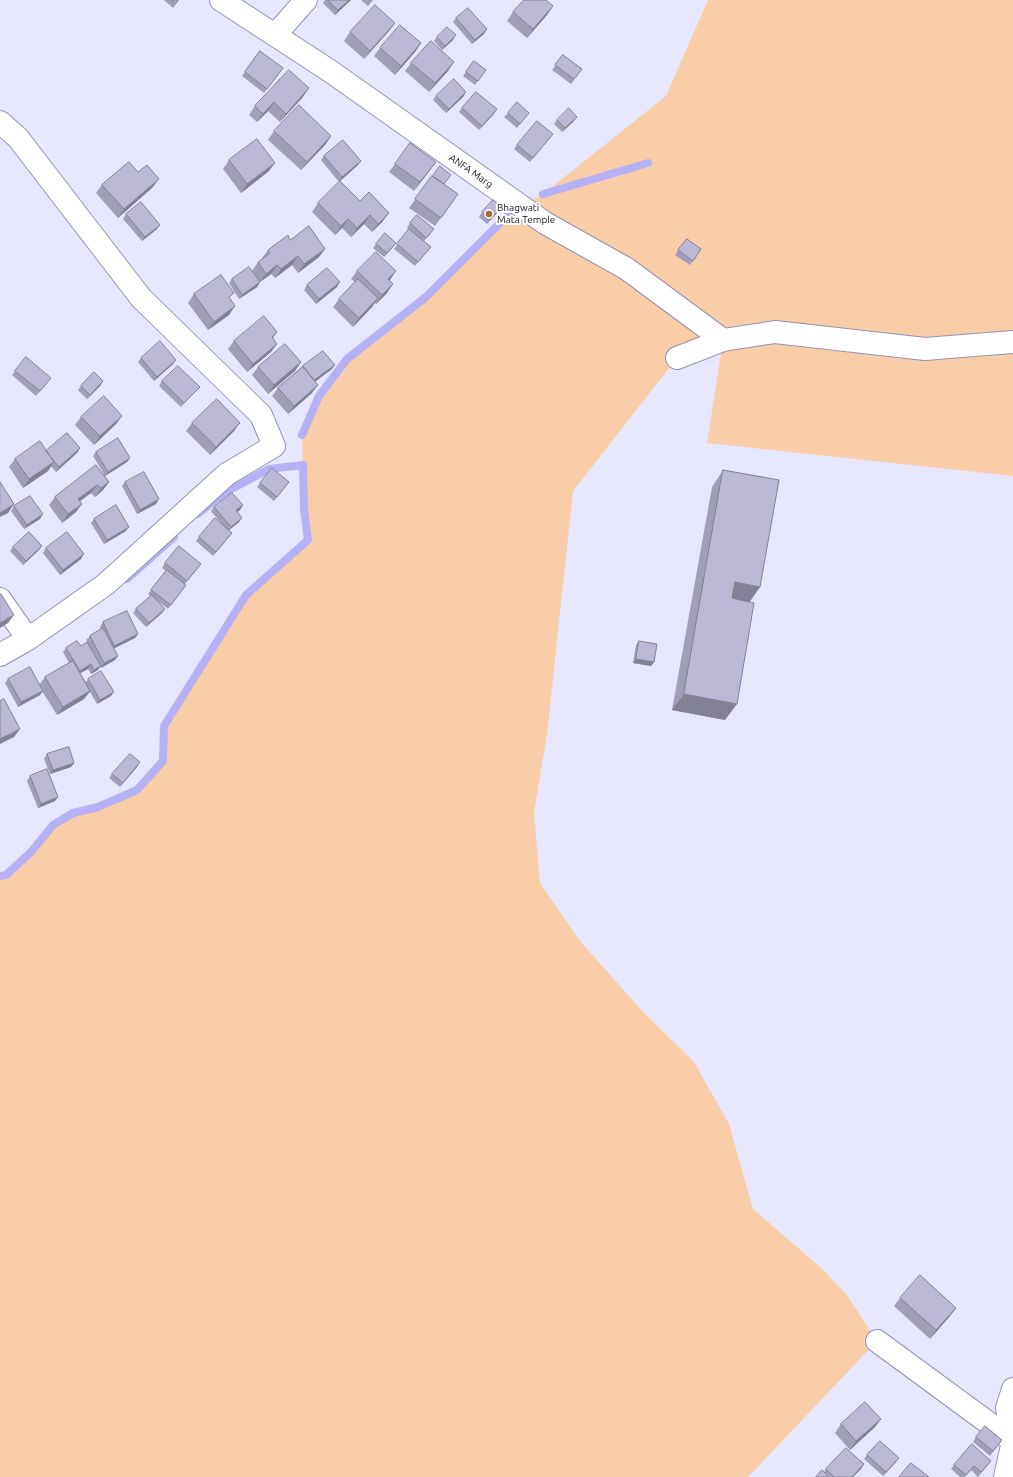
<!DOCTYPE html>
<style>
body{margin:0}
canvas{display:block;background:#e7e6ff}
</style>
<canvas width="1013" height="1477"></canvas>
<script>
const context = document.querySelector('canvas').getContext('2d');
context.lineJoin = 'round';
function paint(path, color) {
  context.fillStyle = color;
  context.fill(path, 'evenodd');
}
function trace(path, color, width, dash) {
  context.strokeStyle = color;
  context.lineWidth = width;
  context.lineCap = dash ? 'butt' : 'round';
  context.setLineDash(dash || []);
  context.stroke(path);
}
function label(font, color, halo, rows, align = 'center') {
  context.font = font + ' Ubuntu,sans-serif';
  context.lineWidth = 4;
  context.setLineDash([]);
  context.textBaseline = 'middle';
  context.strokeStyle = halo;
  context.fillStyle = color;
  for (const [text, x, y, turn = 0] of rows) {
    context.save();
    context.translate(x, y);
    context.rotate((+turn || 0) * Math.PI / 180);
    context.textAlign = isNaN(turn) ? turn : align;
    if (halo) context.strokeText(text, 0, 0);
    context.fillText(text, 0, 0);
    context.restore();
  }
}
const green = new Path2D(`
 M 708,0 L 1013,0 L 1013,476 L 707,443 L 723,341 L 677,358 L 573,491 L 547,735 L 534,812 L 540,883 L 580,941 L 643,1012 L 694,1062 L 729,1124 L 753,1209 L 820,1267 L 847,1295 L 877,1341 L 748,1477 L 0,1477 L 0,876 L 6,875 L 31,852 L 53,825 L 73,813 L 98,807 L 137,790 L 163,761 L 164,726 L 246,595 L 308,540 L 304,508 L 302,435 L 319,396 L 347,359 L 426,297 L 508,215 L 543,194 L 666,96 Z`);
const stream = new Path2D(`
 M 543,194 L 648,163
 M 302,435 L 319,396 L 347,359 L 426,297 L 508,215
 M 127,579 L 174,537
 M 0,876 L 6,875 L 31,852 L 53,825 L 73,813 L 98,807 L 137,790 L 163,761 L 164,726 L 246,595 L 308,540 L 304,509 L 303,465 L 269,469 L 224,493 L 198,514`);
const minor = new Path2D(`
 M 221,0 L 330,71 L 545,223 L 627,269 L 723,340
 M 275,35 L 306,0
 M 0,122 L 18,138 L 141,298 L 261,415 L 274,446 L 227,474 L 106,584 L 28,639 L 0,655
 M 677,358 L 723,340 L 775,332 L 925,349 L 1013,342
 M 0,599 L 28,639
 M 877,1341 L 1013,1441
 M 1005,1477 L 1013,1441 L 1007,1408 L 1013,1389`);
const wall = new Path2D(`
 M 164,0 L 179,0 L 173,8 Z
 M 325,0 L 351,0 L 335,15 L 323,3 Z
 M 361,0 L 373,0 L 368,6 Z
 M 553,6 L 547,15 L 527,38 L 507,21 L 513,12 Z
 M 456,18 L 484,34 L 472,44 L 453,22 Z
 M 395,23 L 389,31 L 364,59 L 344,41 L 350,32 Z
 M 437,37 L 453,40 L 442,50 L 434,41 Z
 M 421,43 L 415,52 L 395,75 L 374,56 L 380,48 Z
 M 260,51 L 283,68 L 264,93 L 242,76 Z
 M 563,55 L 582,69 L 571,84 L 552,70 Z
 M 474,61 L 486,70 L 475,85 L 463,76 Z
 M 411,63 L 448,71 L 429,92 L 405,71 Z
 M 466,92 L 463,97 L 446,113 L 433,100 L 436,96 Z
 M 303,97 L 280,122 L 268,111 L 257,122 L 249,115 L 255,106 Z
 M 462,108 L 497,109 L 479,130 L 459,112 Z
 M 508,113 L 529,113 L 517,128 L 504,117 Z
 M 557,120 L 574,121 L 562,132 L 554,124 Z
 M 274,131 L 331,136 L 325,145 L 301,170 L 268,140 Z
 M 553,134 L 530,162 L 514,149 L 517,145 Z
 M 324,156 L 361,161 L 358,165 L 339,182 L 321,160 Z
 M 229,160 L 269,171 L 241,193 L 223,169 Z
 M 436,162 L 414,191 L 389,172 L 395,164 Z
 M 432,176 L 458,194 L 435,226 L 409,208 Z
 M 102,185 L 153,187 L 118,218 L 96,193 Z
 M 360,201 L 383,221 L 372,232 L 364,224 L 351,237 L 342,228 L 335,235 L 312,212 L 318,203 Z
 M 499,211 L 487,224 L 479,217 L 482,212 Z
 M 126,214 L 157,229 L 142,241 L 123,219 Z
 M 410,223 L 431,233 L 424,241 L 431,247 L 415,266 L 394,249 L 409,230 L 407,228 Z
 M 687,239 L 701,249 L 690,265 L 675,255 Z
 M 290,240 L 319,257 L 298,273 L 292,265 L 275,278 L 271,274 L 260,282 L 252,271 L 258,262 L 262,259 L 262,258 L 268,250 Z
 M 376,244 L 393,247 L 384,257 L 373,248 Z
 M 357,271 L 389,280 L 387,293 L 376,304 L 375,303 L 372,307 L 353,327 L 333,307 L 339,299 L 355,282 L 351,279 Z
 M 232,279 L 260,282 L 257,287 L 239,299 L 229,283 Z
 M 307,285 L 337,287 L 316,304 L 304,290 Z
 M 194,294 L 230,299 L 229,315 L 208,330 L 188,303 Z
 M 277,332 L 273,338 L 271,352 L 247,372 L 228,349 L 234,341 Z
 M 141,358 L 173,364 L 154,381 L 138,362 Z
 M 303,366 L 332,369 L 315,381 L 312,393 L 288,414 L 272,396 L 278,388 Z
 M 258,367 L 295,371 L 268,394 L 252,375 Z
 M 15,371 L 48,382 L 36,396 L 12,375 Z
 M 103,381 L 100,386 L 87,399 L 78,390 L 81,386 Z
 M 162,381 L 196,391 L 181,407 L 159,386 Z
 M 122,416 L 116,424 L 94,445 L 75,425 L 81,417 Z
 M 192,423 L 234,431 L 210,455 L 186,431 Z
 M 80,448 L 77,453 L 56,472 L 51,466 L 48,471 L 23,488 L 9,467 L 15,459 L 46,451 Z
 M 96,452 L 130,458 L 127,462 L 105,476 L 109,482 L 103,490 L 95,497 L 91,493 L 80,501 L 76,512 L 62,523 L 49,505 L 55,497 L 104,474 L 93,456 Z
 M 723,470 L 750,602 L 725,720 L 672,710 L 712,487 Z
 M 125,482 L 156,504 L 137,514 L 122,486 Z
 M 289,482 L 274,501 L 257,487 L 260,483 Z
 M 243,505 L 240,510 L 237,512 L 242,518 L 239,522 L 229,530 L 232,533 L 213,556 L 196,541 L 199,537 L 221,523 L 211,511 L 214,507 Z
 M 14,506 L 40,519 L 24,529 L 11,511 Z
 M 94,519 L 126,531 L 104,544 L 91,523 Z
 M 13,547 L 39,550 L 23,565 L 10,551 Z
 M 46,548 L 81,559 L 60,575 L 43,553 Z
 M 165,563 L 201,564 L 185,584 L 186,585 L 168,609 L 158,601 L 165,609 L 162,613 L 146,627 L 133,613 L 136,609 L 151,596 L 148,594 L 166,571 L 162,568 Z
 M 103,622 L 138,634 L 135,638 L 114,648 L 115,660 L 101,668 L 100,666 L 98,670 L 91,674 L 88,669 L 80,673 L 86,682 L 88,679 L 111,696 L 97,704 L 90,692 L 84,699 L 57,715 L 42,691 L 40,695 L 18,707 L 5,683 L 8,679 L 39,685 L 45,677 L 69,663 L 63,652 L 66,648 L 81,646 L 95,656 L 86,640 L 90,636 L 101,629 L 100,627 Z
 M 639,641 L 654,662 L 651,666 L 633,663 L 636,645 Z
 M 47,754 L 74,763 L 71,767 L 50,774 L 44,759 Z
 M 137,767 L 120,787 L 109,778 L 112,774 Z
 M 30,776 L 55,801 L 38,808 L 27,781 Z
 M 900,1298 L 956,1308 L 950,1316 L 930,1339 L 894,1306 Z
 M 881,1419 L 875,1427 L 850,1450 L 835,1433 L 841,1424 Z
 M 976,1437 L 1002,1440 L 990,1456 L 973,1442 Z
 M 867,1455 L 896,1462 L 883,1476 L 864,1459 Z
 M 864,1464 L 861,1469 L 853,1477 L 816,1477 L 824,1472 L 826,1469 Z
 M 954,1465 L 988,1465 L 978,1477 L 971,1470 L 965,1477 L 960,1477 L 951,1469 Z`);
const shadedWall = new Path2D(`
 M 349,0 L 351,0 L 335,15 L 338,10 Z
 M 553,6 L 547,15 L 527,38 L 533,29 Z
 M 395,23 L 389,31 L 364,59 L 370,51 Z
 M 487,29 L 484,34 L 472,44 L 475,40 Z
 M 456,35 L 453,40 L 442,50 L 445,46 Z
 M 421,43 L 415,52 L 395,75 L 401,66 Z
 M 454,62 L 448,71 L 429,92 L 435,83 Z
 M 309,88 L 303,97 L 280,122 L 286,114 Z
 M 466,92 L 463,97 L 446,113 L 449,109 Z
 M 274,102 L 268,111 L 257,122 L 263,114 Z
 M 497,109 L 494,114 L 479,130 L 482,126 Z
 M 577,117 L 574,121 L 562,132 L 565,128 Z
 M 331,136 L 325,145 L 301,170 L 307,162 Z
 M 361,161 L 358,165 L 339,182 L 342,177 Z
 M 436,162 L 430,170 L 414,191 L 420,182 Z
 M 275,163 L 269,171 L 241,193 L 247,184 Z
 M 159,179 L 153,187 L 118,218 L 124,209 Z
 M 389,213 L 383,221 L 372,232 L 378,224 Z
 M 370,215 L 364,224 L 351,237 L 357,228 Z
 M 348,219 L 342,228 L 335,235 L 341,226 Z
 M 160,225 L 157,229 L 142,241 L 145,237 Z
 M 396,243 L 393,247 L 384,257 L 387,253 Z
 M 325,249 L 319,257 L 298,273 L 304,264 Z
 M 298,256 L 292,265 L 275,278 L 281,269 Z
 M 277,265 L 271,274 L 260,282 L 266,274 Z
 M 396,271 L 390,280 L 382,287 L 388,279 Z
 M 260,282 L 257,287 L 239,299 L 242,295 Z
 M 340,282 L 337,287 L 316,304 L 319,299 Z
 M 393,284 L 387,293 L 376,304 L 382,295 Z
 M 378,298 L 372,307 L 353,327 L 359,318 Z
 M 235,306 L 229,315 L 208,330 L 214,322 Z
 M 277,344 L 271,352 L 247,372 L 253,364 Z
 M 176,360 L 173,364 L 154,381 L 157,377 Z
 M 301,362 L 295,371 L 268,394 L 274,385 Z
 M 335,365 L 332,369 L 311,385 L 314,380 Z
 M 103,381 L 100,386 L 87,399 L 90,395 Z
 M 318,385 L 312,393 L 288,414 L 294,406 Z
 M 122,416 L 116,424 L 94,445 L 100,436 Z
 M 240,423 L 234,431 L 210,455 L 216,447 Z
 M 80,448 L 77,453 L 56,472 L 59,467 Z
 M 130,458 L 127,462 L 105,476 L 108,472 Z
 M 54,462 L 48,471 L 23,488 L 29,479 Z
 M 109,482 L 103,490 L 95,497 L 101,488 Z
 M 97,485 L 91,493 L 72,507 L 78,499 Z
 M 159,499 L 156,504 L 137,514 L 140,510 Z
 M 14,504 L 8,513 L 0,517 L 0,513 Z
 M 82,504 L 76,512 L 62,523 L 68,514 Z
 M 243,505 L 240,510 L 233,515 L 236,510 Z
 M 43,514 L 40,519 L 24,529 L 27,525 Z
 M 242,518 L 239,522 L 228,531 L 231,527 Z
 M 129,527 L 126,531 L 104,544 L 107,540 Z
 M 232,533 L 229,537 L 213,556 L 216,552 Z
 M 42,546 L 39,550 L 23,565 L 26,561 Z
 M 84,554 L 81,559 L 60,575 L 63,570 Z
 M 735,582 L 760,587 L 749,603 L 723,598 Z
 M 165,609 L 162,613 L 146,627 L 149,623 Z
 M 14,615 L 8,623 L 0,628 L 0,623 Z
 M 138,634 L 135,638 L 111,650 L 114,646 Z
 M 118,656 L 115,660 L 101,668 L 104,663 Z
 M 636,659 L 654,662 L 651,666 L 633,663 Z
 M 91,664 L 88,669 L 77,675 L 80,671 Z
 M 101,666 L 98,670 L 91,674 L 94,670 Z
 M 43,691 L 40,695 L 18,707 L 21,702 Z
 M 90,691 L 84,699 L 57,715 L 63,707 Z
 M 114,692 L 111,696 L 97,704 L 100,700 Z
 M 684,694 L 737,704 L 725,720 L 672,710 Z
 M 20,729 L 14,737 L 0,744 L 0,739 Z
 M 140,762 L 137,767 L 120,787 L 123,783 Z
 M 74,763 L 71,767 L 50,774 L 53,770 Z
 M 58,797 L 55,801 L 38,808 L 41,804 Z
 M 956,1308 L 950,1316 L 930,1339 L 936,1330 Z
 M 881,1419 L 875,1427 L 850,1450 L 856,1441 Z
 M 899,1458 L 896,1462 L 883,1476 L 886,1472 Z
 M 864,1464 L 861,1469 L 853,1477 L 852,1477 Z`);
const building = new Path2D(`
 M 172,0 L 178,0 L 176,3 Z
 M 328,0 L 349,0 L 338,10 Z
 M 524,0 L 546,0 L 553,6 L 533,29 L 513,12 Z
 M 375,5 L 395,23 L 370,51 L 350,32 Z
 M 468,8 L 487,29 L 475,40 L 456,18 Z
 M 400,25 L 421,43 L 401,66 L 380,48 Z
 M 447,27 L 456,35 L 445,46 L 437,37 Z
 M 431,41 L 454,62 L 435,83 L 411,63 Z
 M 260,51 L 283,68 L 267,89 L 245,72 Z
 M 563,55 L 582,69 L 574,79 L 555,65 Z
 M 474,61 L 486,70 L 478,81 L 466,72 Z
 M 289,70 L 309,88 L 286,114 L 274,102 L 263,114 L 255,106 Z
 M 454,79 L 466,92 L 449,109 L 436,96 Z
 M 476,92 L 497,109 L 482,126 L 462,108 Z
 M 517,102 L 529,113 L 520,124 L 508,113 Z
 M 299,105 L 331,136 L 307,162 L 274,131 Z
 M 569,108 L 577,117 L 565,128 L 557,120 Z
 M 537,121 L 553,134 L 533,158 L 517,145 Z
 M 257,139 L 275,163 L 247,184 L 229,160 Z
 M 343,140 L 361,161 L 342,177 L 324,156 Z
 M 410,143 L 436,162 L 420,182 L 395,164 Z
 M 129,162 L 138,172 L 147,165 L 159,179 L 124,209 L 102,185 Z
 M 440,166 L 451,175 L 444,184 L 433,176 Z
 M 432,176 L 458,194 L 441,218 L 415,199 Z
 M 340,181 L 360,201 L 369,192 L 389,213 L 378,224 L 370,215 L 357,228 L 348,219 L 341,226 L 318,203 Z
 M 493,200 L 502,206 L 490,220 L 482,212 Z
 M 141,202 L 160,225 L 145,237 L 126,214 Z
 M 417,215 L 434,229 L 426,238 L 410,223 Z
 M 309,226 L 325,249 L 304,264 L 298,256 L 281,269 L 277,265 L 266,274 L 258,262 L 270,253 L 268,250 L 288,235 L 290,240 Z
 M 409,229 L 431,247 L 418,262 L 397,244 Z
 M 385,233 L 396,243 L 387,253 L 376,244 Z
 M 687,239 L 701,249 L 693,261 L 678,250 Z
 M 376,252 L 396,271 L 388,279 L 393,284 L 382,295 L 357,271 Z
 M 249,267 L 260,282 L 242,295 L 232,279 Z
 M 327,268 L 340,282 L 319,299 L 307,285 Z
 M 221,275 L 234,293 L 229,297 L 235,306 L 214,322 L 194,294 Z
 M 358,279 L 378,298 L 359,318 L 339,299 Z
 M 264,316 L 277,332 L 272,337 L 277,344 L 253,364 L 234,341 Z
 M 160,341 L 176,360 L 157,377 L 141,358 Z
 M 285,344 L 301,362 L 274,385 L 258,367 Z
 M 323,351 L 335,365 L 314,380 L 303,366 Z
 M 26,357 L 51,378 L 40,391 L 15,371 Z
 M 178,366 L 200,387 L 184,403 L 162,381 Z
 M 303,367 L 318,385 L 294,406 L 278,388 Z
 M 94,372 L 103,381 L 90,395 L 81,386 Z
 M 104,396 L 122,416 L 100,436 L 81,417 Z
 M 217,399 L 240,423 L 216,447 L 192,423 Z
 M 67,433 L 80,448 L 59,467 L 53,460 L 46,451 Z
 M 118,438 L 130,458 L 108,472 L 96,452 Z
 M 40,441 L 54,462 L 29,479 L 15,459 Z
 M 96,465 L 109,482 L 101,488 L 97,485 L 78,499 L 82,504 L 68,514 L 55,497 Z
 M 272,468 L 289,482 L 277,497 L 260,483 Z
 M 723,470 L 779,480 L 760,587 L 735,582 L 732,598 L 754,603 L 737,704 L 684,694 Z
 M 144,472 L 159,499 L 140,510 L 125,482 Z
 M 0,482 L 14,504 L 0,513 Z
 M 232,493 L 243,505 L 236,510 L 242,518 L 231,527 L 214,507 Z
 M 30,496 L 43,514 L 27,525 L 14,506 Z
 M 116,505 L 129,527 L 107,540 L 94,519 Z
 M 215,518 L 232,533 L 216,552 L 199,537 Z
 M 29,532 L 42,546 L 26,561 L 13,547 Z
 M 67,532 L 84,554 L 63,570 L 46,548 Z
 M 179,546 L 201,564 L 187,581 L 165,563 Z
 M 167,570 L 186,585 L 171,605 L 151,590 Z
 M 0,594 L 1,594 L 14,615 L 0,623 Z
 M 152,595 L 165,609 L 149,623 L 136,609 Z
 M 127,611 L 138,634 L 114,646 L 103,622 Z
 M 103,628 L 118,656 L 104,663 L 90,636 Z
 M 77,641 L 81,646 L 87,642 L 101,666 L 94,670 L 91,664 L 80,671 L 66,648 Z
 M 639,641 L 657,644 L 654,662 L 636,659 Z
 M 73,661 L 90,691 L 63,707 L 45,677 Z
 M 30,667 L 43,691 L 21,702 L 8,679 Z
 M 101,671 L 114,692 L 100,700 L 88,679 Z
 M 4,699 L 20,729 L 0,739 L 0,701 Z
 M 69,747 L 74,763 L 53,770 L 47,754 Z
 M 130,754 L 140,762 L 123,783 L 112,774 Z
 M 47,769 L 58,797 L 41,804 L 30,776 Z
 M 920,1275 L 956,1308 L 936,1330 L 900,1298 Z
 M 865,1402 L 881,1419 L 856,1441 L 841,1424 Z
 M 985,1426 L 1002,1440 L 993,1451 L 976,1437 Z
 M 880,1441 L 899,1458 L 886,1472 L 867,1455 Z
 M 972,1444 L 991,1461 L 981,1472 L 974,1466 L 966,1475 L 954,1465 Z
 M 846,1448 L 864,1464 L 852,1477 L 834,1477 L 826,1469 Z
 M 911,1463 L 929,1477 L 899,1477 Z
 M 822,1470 L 829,1477 L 816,1477 Z`);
const markers = [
 [489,214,4,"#a86b2e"]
];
const streetNames = [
 ["ANFA Marg",471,171,35]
];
const poiNames = [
 ["Bhagwati",497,208],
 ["Mata Temple",497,220]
];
paint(green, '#f9cda7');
trace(stream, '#b6b1f4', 8);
trace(minor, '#9593b0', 24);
trace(minor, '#fff', 22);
paint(wall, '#a09eb8');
paint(shadedWall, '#828196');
paint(building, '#bab8d6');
trace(building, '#828196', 1);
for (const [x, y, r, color] of markers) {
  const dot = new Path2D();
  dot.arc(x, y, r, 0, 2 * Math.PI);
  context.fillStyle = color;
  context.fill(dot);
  trace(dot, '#fff', 1.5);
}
label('10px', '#14131d', '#fff', streetNames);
label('10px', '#14131d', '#fff', poiNames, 'left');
</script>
